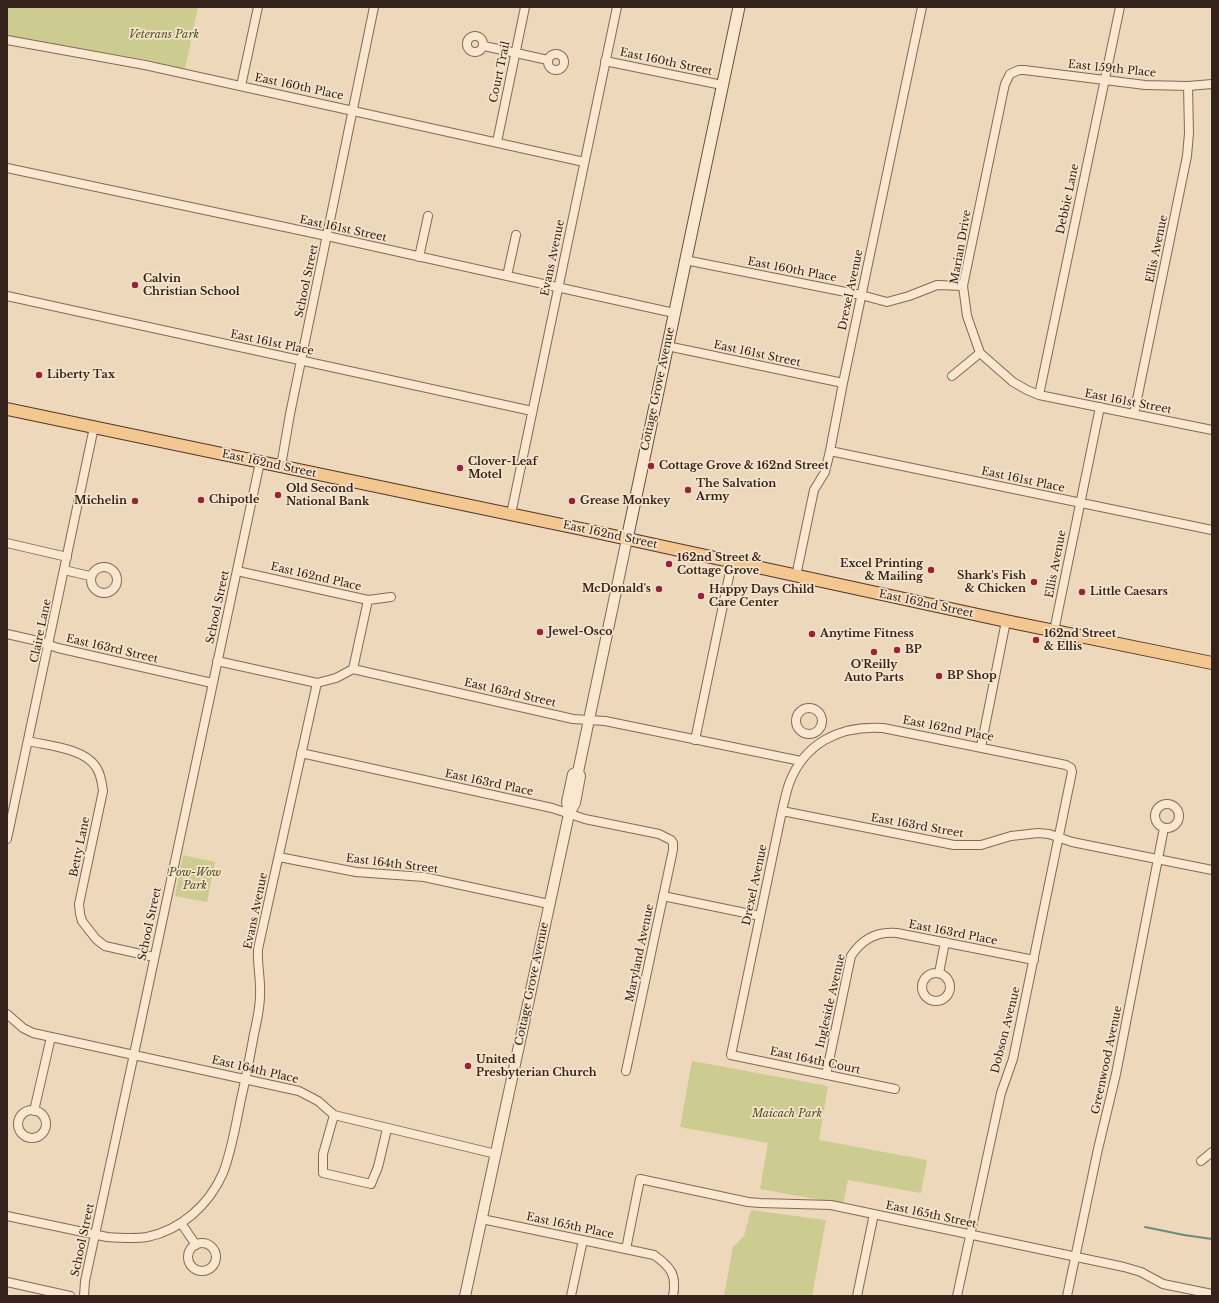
<!DOCTYPE html>
<style>
body{margin:0}
#map{position:relative;width:1219px;height:1303px;overflow:hidden;background:#eed8bc;font-family:"Libre Baskerville",serif}
canvas{display:block}
.frame{position:absolute;inset:0;border:8px solid #35231b;pointer-events:none}
</style>
<div id="map">
<canvas width="1219" height="1303"></canvas>
<div class="frame"></div>
</div>
<script>
const context = document.querySelector('canvas').getContext('2d');
context.lineJoin = 'round';
function paint(path, color) {
  context.fillStyle = color;
  context.fill(path, 'evenodd');
}
function trace(path, color, width, dash) {
  context.strokeStyle = color;
  context.lineWidth = width;
  context.lineCap = dash ? 'butt' : 'round';
  context.setLineDash(dash || []);
  context.stroke(path);
}
function label(font, color, halo, rows, align = 'center') {
  context.font = font + ' "Libre Baskerville",serif';
  context.lineWidth = 3.5;
  context.setLineDash([]);
  context.textBaseline = 'middle';
  context.strokeStyle = halo;
  context.fillStyle = color;
  for (const [text, x, y, turn = 0] of rows) {
    context.save();
    context.translate(x, y);
    context.rotate((+turn || 0) * Math.PI / 180);
    context.textAlign = isNaN(turn) ? turn : align;
    if (halo) context.strokeText(text, 0, 0);
    context.fillText(text, 0, 0);
    context.restore();
  }
}
const green = new Path2D(`
 M 7,7 L 198,7 L 185,69 L 143,59 L 7,36 Z
 M 183,855 L 215,862 L 207,902 L 175,896 Z
 M 692,1061 L 828,1086 L 819,1140 L 927,1160 L 921,1193 L 848,1180 L 843,1204 L 760,1189 L 768,1143 L 680,1127 Z
 M 751,1210 L 826,1220 L 812,1296 L 724,1296 L 733,1247 L 744,1236 Z`);
const stream = new Path2D(`
 M 1145,1227 L 1184,1235 L 1212,1239`);
const minor = new Path2D(`
 M467 44a8 8 0 1 1 16 0a8 8 0 1 1-16 0Z
 M 7,40 L 145,65 L 584,162
 M 484,46 L 548,60
 M548 62a8 8 0 1 1 16 0a8 8 0 1 1-16 0Z
 M 605,61 L 722,85
 M 1212,84 L 1188,86 L 1145,85 L 1024,70 L 1019,70 L 1010,74 L 1005,84 L 1003,93 L 963,286 L 967,316 L 980,353 L 1013,382 L 1027,390 L 1039,395 L 1212,430
 M 241,86 L 258,7
 M 497,142 L 525,7
 M 7,168 L 327,236 L 674,313
 M 419,257 L 428,216
 M 685,260 L 861,295 L 887,302 L 909,296 L 937,285 L 963,286
 M 507,276 L 516,235
 M 7,296 L 532,411
 M 667,346 L 843,383
 M 952,376 L 980,353
 M 1039,395 L 1120,7
 M 1134,414 L 1187,156 L 1189,133 L 1188,86
 M 830,451 L 1212,530
 M 281,466 L 290,414 L 374,7
 M 511,514 L 617,7
 M 7,543 L 67,557
 M91 580a13 13 0 1 1 26 0a13 13 0 1 1-26 0Z
 M 64,570 L 90,576
 M 237,571 L 368,600 L 391,597
 M 796,576 L 814,490 L 825,472 L 830,451 L 843,383 L 922,7
 M 1054,631 L 1100,407
 M 7,634 L 38,641 L 58,648 L 212,683
 M 217,661 L 317,683 L 336,678 L 353,669 L 573,719 L 605,721 L 801,761
 M 353,669 L 368,600
 M796 721a13 13 0 1 1 26 0a13 13 0 1 1-26 0Z
 M 695,740 L 732,562
 M 28,741 C 49,746 84,748 96,767 C 101,774 102,783 103,791 L 79,904 L 80,914 L 82,921 L 96,939 L 105,946 L 154,957
 M 981,747 L 1006,621
 M 301,753 L 552,808 L 585,819 L 659,834 L 671,840 L 673,843 L 673,850 L 626,1071
 M1155 816a12 12 0 1 1 24 0a12 12 0 1 1-24 0Z
 M 782,811 L 954,845 L 981,845 L 1011,836 L 1038,833 L 1049,834 L 1072,842 L 1212,870
 M 7,839 L 94,427
 M 279,857 L 356,872 L 424,877 L 549,904
 M 663,896 L 760,916
 M 939,973 L 945,942
 M922 987a14 14 0 1 1 28 0a14 14 0 1 1-28 0Z
 M 7,1014 L 23,1028 L 33,1033 L 299,1091 L 318,1101 L 334,1115 L 496,1154
 M 826,1075 L 851,956 C 862,939 877,931 897,933 L 1034,960
 M 895,1089 L 731,1055 L 782,811 C 784,802 786,793 789,784 C 804,743 840,725 883,728 L 1066,765 L 1071,768 L 1072,772 L 1013,1059 L 1001,1093 L 957,1296
 M18 1124a14 14 0 1 1 28 0a14 14 0 1 1-28 0Z
 M 34,1111 L 51,1037
 M 334,1115 L 323,1154 L 323,1173 L 371,1184 L 378,1167 L 387,1129
 M 1201,1161 L 1212,1152
 M 7,1216 L 107,1237 C 120,1238 134,1239 147,1237 C 181,1230 209,1205 223,1173 C 232,1150 236,1123 241,1099 C 246,1078 250,1056 254,1034 C 257,1021 260,1008 260,995 C 261,979 257,965 258,949 L 317,683
 M 482,1219 L 654,1255 C 671,1267 677,1275 673,1296
 M 181,1223 L 196,1245
 M188 1257a14 14 0 1 1 28 0a14 14 0 1 1-28 0Z
 M 626,1249 L 640,1179 L 748,1202 L 760,1203 L 831,1205 L 1124,1267 L 1141,1272 L 1163,1284 L 1212,1294
 M 7,1282 L 70,1296
 M 84,1296 L 85,1281 L 134,1054 L 260,462
 M 571,1296 L 583,1240
 M 857,1296 L 874,1214
 M 1067,1296 L 1098,1149 L 1116,1074 L 1164,828`);
const tertiary = new Path2D(`
 M 569,814 L 567,802 L 573,774 L 578,772
 M 465,1296 L 569,814 L 575,803 L 580,776 L 578,772 L 627,539`);
const secondary = new Path2D(`
 M 627,539 L 739,7`);
const primary = new Path2D(`
 M 7,409 L 591,531 L 1006,621 L 1212,663`);
const markers = [
 [135,285,4,"#962435"],
 [39,375,4,"#962435"],
 [651,466,4,"#962435"],
 [460,468,4,"#962435"],
 [688,490,4,"#962435"],
 [278,495,4,"#962435"],
 [201,500,4,"#962435"],
 [135,501,4,"#962435"],
 [572,501,4,"#962435"],
 [669,564,4,"#962435"],
 [931,570,4,"#962435"],
 [1034,582,4,"#962435"],
 [659,589,4,"#962435"],
 [1082,592,4,"#962435"],
 [701,596,4,"#962435"],
 [540,632,4,"#962435"],
 [812,634,4,"#962435"],
 [1036,640,4,"#962435"],
 [897,650,4,"#962435"],
 [874,652,4,"#962435"],
 [939,676,4,"#962435"],
 [468,1066,4,"#962435"]
];
const parkNames = [
 ["Veterans Park",164,35],
 ["Pow-Wow",195,873],
 ["Park",195,886],
 ["Maicach Park",787,1114]
];
const streetNames = [
 ["East 160th Street",666,62,12],
 ["East 159th Place",1112,69,6],
 ["Court Trail",500,72,-78],
 ["East 160th Place",299,87,12],
 ["Debbie Lane",1068,199,-78],
 ["East 161st Street",343,229,12],
 ["Marian Drive",961,247,-80],
 ["Ellis Avenue",1157,249,-78],
 ["Evans Avenue",553,258,-78],
 ["East 160th Place",792,270,11],
 ["School Street",307,281,-78],
 ["Drexel Avenue",851,290,-78],
 ["East 161st Place",272,343,12],
 ["East 161st Street",757,354,12],
 ["Cottage Grove Avenue",658,389,-78],
 ["East 161st Street",1128,402,11],
 ["East 162nd Street",269,464,12],
 ["East 161st Place",1023,480,12],
 ["East 162nd Street",610,535,12],
 ["Ellis Avenue",1056,564,-79],
 ["East 162nd Place",316,577,13],
 ["East 162nd Street",926,604,12],
 ["School Street",218,607,-78],
 ["Claire Lane",41,631,-78],
 ["East 163rd Street",112,649,13],
 ["East 163rd Street",510,693,13],
 ["East 162nd Place",948,729,11],
 ["East 163rd Place",489,783,12],
 ["East 163rd Street",917,826,10],
 ["Betty Lane",80,847,-78],
 ["East 164th Street",392,864,7],
 ["Drexel Avenue",755,885,-78],
 ["Evans Avenue",256,911,-78],
 ["School Street",150,924,-78],
 ["East 163rd Place",953,933,11],
 ["Maryland Avenue",640,953,-78],
 ["Cottage Grove Avenue",532,984,-78],
 ["Ingleside Avenue",831,1001,-77],
 ["Dobson Avenue",1006,1030,-76],
 ["Greenwood Avenue",1107,1060,-78],
 ["East 164th Court",815,1061,12],
 ["East 164th Place",255,1070,13],
 ["East 165th Street",931,1215,12],
 ["East 165th Place",570,1226,12],
 ["School Street",83,1240,-78]
];
const poiNames = [
 ["Calvin",143,279],
 ["Christian School",143,292],
 ["Liberty Tax",47,375],
 ["Clover-Leaf",468,462],
 ["Motel",468,475],
 ["Cottage Grove & 162nd Street",659,466],
 ["The Salvation",696,484],
 ["Army",696,497],
 ["Old Second",286,489],
 ["National Bank",286,502],
 ["Chipotle",209,500],
 ["Michelin",127,501,"right"],
 ["Grease Monkey",580,501],
 ["162nd Street &",677,558],
 ["Cottage Grove",677,571],
 ["Excel Printing",923,564,"right"],
 ["& Mailing",923,577,"right"],
 ["Shark's Fish",1026,576,"right"],
 ["& Chicken",1026,589,"right"],
 ["McDonald's",651,589,"right"],
 ["Happy Days Child",709,590],
 ["Care Center",709,603],
 ["Little Caesars",1090,592],
 ["Jewel-Osco",548,632],
 ["Anytime Fitness",820,634],
 ["162nd Street",1044,634],
 ["& Ellis",1044,647],
 ["BP",905,650],
 ["O'Reilly",874,665,"center"],
 ["Auto Parts",874,678,"center"],
 ["BP Shop",947,676],
 ["United",476,1060],
 ["Presbyterian Church",476,1073]
];
paint(green, '#cccb90');
trace(stream, '#688d7e', 2);
trace(minor, '#866855', 10);
trace(tertiary, '#866855', 12);
trace(secondary, '#674939', 13);
trace(primary, '#53372a', 14);
trace(minor, '#f9e7cf', 8);
trace(tertiary, '#f9e7cf', 10);
trace(secondary, '#f9e7cf', 11);
trace(primary, '#f4c791', 12);
for (const [x, y, r, color] of markers) {
  const dot = new Path2D();
  dot.arc(x, y, r, 0, 2 * Math.PI);
  context.fillStyle = color;
  context.fill(dot);
  trace(dot, '#f6e3cb', 1.5);
}
label('italic 11px', '#4c5221', '#f6e3cb', parkNames);
label('11px', '#35231b', '#f6e3cb', streetNames);
label('bold 11px', '#35231b', '#f6e3cb', poiNames, 'left');
</script>
